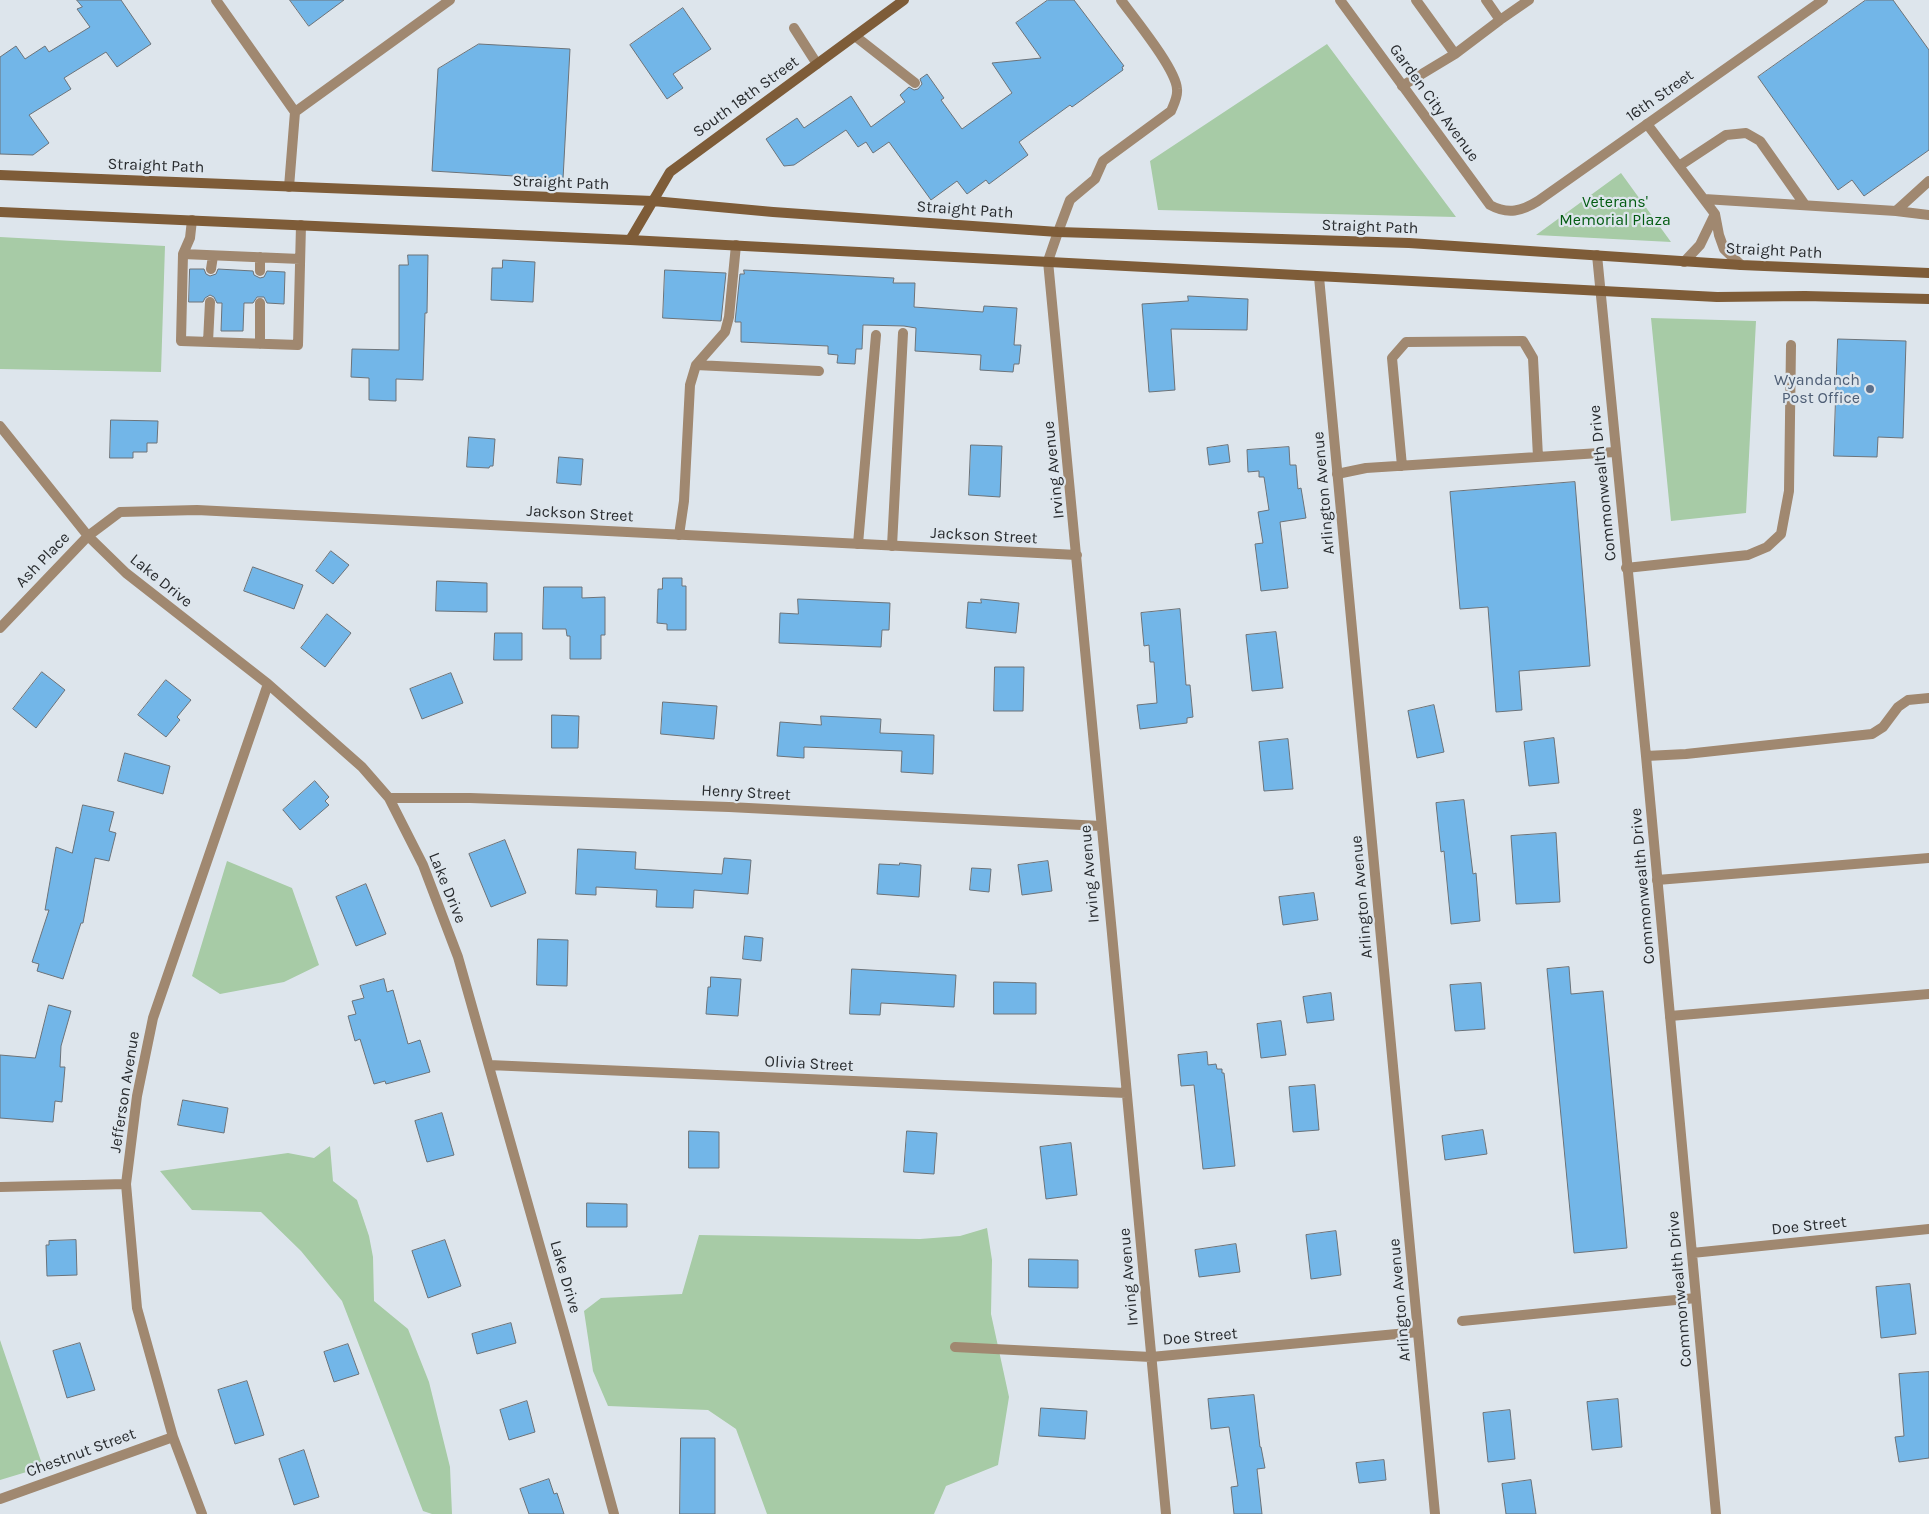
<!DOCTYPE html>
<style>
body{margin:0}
canvas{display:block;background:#dde5ec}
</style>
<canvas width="1929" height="1514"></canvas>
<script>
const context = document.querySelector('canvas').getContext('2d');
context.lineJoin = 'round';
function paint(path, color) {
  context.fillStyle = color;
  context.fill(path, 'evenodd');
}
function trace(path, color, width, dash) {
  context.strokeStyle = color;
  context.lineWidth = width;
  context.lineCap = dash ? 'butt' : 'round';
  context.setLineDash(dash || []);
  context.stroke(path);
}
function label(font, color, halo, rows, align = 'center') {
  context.font = font + ' Karla,sans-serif';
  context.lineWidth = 4.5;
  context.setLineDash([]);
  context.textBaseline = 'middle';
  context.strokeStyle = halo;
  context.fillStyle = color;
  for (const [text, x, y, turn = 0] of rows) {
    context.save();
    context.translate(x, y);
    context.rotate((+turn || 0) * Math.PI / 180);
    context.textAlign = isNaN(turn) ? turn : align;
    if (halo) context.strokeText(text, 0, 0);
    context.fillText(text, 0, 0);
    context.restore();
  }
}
const green = new Path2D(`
 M 1327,44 L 1456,217 L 1158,210 L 1150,161 Z
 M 1621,173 L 1671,242 L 1536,235 Z
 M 0,237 L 165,246 L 161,372 L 0,369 Z
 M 1651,318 L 1756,321 L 1746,513 L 1671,521 Z
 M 227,861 L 292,888 L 319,965 L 284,982 L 220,994 L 192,976 Z
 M 330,1146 L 333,1181 L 357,1200 L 369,1236 L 373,1257 L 374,1301 L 408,1329 L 429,1382 L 450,1467 L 452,1514 L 432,1514 L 423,1511 L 342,1301 L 301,1251 L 261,1212 L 192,1210 L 160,1171 L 288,1153 L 314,1158 Z
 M 987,1228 L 992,1260 L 991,1314 L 1009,1397 L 998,1465 L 946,1486 L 934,1514 L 767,1514 L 736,1429 L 708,1410 L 608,1406 L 593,1371 L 584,1311 L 601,1298 L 682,1294 L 699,1235 L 920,1239 L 960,1236 Z
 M 0,1340 L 43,1467 L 0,1480 Z`);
const building = new Path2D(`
 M 77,0 L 121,0 L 151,44 L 117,67 L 106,52 L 64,78 L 71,89 L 29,115 L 49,143 L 33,155 L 0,154 L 0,57 L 16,46 L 25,59 L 45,46 L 49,52 L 90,27 L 77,9 L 82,7 Z
 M 290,0 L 344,0 L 309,26 Z
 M 1048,0 L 1074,0 L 1124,66 L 1122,67 L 1123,70 L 1072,107 L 1070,105 L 1019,142 L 1028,155 L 989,184 L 986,180 L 967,194 L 957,181 L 931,200 L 889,142 L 873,153 L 866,142 L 858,147 L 846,130 L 794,165 L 784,166 L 766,139 L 797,118 L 804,128 L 851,96 L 871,127 L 905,102 L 900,95 L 909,87 L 914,90 L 918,89 L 922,84 L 920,79 L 927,74 L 944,98 L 941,100 L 962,129 L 1012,93 L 992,63 L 1041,58 L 1016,23 Z
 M 1866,0 L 1893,0 L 1929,50 L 1929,150 L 1864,196 L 1852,180 L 1838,190 L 1758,77 Z
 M 683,8 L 711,49 L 673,74 L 683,88 L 667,99 L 630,45 Z
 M 479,44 L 570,49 L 563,179 L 432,171 L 438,69 Z
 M 408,255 L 428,255 L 427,313 L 425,313 L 423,380 L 396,379 L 396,401 L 369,400 L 369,378 L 351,377 L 352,349 L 399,350 L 399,265 L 408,265 Z
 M 503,260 L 535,262 L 533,302 L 491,300 L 492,268 L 502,268 Z
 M 190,269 L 204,269 L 206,274 L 210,276 L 216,274 L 218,269 L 253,271 L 254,275 L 260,278 L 264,277 L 267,271 L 285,272 L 284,304 L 267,303 L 264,297 L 257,297 L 253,303 L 244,303 L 243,331 L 221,331 L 222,303 L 217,303 L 214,297 L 210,295 L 205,298 L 203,302 L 189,302 Z
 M 665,270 L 726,273 L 721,321 L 663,318 Z
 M 744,270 L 894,278 L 893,283 L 915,283 L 914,307 L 983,312 L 984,306 L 1017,308 L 1014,345 L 1021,345 L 1019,364 L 1014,364 L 1013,372 L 980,370 L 981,355 L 915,351 L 916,328 L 904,326 L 863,325 L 862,349 L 856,349 L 855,364 L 837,363 L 838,355 L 828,354 L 828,346 L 741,342 L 741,322 L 735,322 L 740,274 L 744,274 Z
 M 1188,296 L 1248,299 L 1247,330 L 1171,329 L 1175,390 L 1149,392 L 1142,304 L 1188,301 Z
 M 1838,339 L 1906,341 L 1903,438 L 1878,437 L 1877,457 L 1834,456 Z
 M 111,420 L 158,421 L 157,443 L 147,443 L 147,452 L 133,452 L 133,458 L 110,458 Z
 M 469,437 L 495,439 L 493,466 L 490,466 L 489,468 L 467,467 Z
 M 971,445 L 1002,446 L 1000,497 L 969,495 Z
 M 1228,445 L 1230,462 L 1209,465 L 1207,448 Z
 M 1289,447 L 1290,465 L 1296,465 L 1298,489 L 1301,488 L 1306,518 L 1280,522 L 1288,588 L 1261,591 L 1255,544 L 1263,543 L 1258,512 L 1269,510 L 1264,477 L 1259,477 L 1259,471 L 1248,472 L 1247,450 Z
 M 559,457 L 583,459 L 581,485 L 557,483 Z
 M 1575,482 L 1590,666 L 1519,671 L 1522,710 L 1496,712 L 1488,607 L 1460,609 L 1450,492 Z
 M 331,551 L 349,565 L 333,584 L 316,571 Z
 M 253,567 L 303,585 L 294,609 L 244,591 Z
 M 663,578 L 682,578 L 682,586 L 686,586 L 686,630 L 667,630 L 667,624 L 657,623 L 658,589 L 662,589 Z
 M 437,581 L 487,583 L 487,612 L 436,611 Z
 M 544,587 L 582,587 L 582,598 L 605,597 L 605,635 L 601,635 L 601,659 L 570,659 L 570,636 L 567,636 L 566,629 L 543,629 Z
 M 798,599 L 890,603 L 889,630 L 882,630 L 881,647 L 779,643 L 780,613 L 798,614 Z
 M 981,599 L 1019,603 L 1016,633 L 966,628 L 968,602 L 981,603 Z
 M 1180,609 L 1186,685 L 1190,685 L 1193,717 L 1187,718 L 1187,723 L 1140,729 L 1137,705 L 1157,703 L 1154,662 L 1150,662 L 1149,645 L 1144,646 L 1141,613 Z
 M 327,614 L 351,633 L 325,667 L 301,648 Z
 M 1276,632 L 1283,688 L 1252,691 L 1246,635 Z
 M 495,633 L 522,633 L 522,660 L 494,660 Z
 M 995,667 L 1024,667 L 1023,711 L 994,711 Z
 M 42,672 L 65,690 L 36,728 L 13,709 Z
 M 451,673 L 463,703 L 422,719 L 410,689 Z
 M 166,680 L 191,700 L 177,717 L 180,720 L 166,737 L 138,715 Z
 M 663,702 L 717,706 L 714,739 L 661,734 Z
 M 1434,705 L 1444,752 L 1417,758 L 1408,711 Z
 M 552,715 L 579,716 L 578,748 L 552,748 Z
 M 821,716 L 881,719 L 880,733 L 934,735 L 933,774 L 901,772 L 902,751 L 804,747 L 804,758 L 777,756 L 780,722 L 821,725 Z
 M 1554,738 L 1559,783 L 1529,786 L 1524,742 Z
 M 1288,739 L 1293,789 L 1264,791 L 1259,742 Z
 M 125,753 L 170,766 L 163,794 L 118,781 Z
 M 315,781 L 329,797 L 325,801 L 329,805 L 300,830 L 283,810 Z
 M 1464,800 L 1473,874 L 1476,873 L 1480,921 L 1451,924 L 1444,851 L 1441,852 L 1436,803 Z
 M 83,805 L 114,812 L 109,831 L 116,833 L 109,861 L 95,858 L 83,923 L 81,923 L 63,979 L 37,971 L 39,964 L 32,962 L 49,910 L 45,910 L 56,847 L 72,853 Z
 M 1556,833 L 1560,902 L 1516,904 L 1511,836 Z
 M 505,840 L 526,893 L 491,907 L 469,854 Z
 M 578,849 L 636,852 L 635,869 L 722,874 L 724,858 L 751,860 L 748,894 L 694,890 L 693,908 L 656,907 L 657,890 L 596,887 L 596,895 L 576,894 Z
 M 1048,861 L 1052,891 L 1022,895 L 1018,865 Z
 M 900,863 L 921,865 L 919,897 L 877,894 L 879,864 L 899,865 Z
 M 972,868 L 991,869 L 989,892 L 970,890 Z
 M 366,884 L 386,934 L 356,946 L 336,897 Z
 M 1314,893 L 1318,920 L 1283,925 L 1279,897 Z
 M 745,936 L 763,938 L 761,961 L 743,959 Z
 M 538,939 L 568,940 L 567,986 L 537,985 Z
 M 1569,967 L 1571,994 L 1603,991 L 1627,1248 L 1574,1253 L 1547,969 Z
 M 852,969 L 956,975 L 954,1007 L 881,1003 L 880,1015 L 850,1014 Z
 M 711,977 L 741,979 L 738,1016 L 706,1014 L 708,987 L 710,987 Z
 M 384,979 L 387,992 L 393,990 L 408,1044 L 420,1040 L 430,1072 L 386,1084 L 385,1081 L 374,1084 L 360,1039 L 355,1041 L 348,1016 L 356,1014 L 352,1001 L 364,998 L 360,986 Z
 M 994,982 L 1036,983 L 1036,1014 L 994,1014 Z
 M 1481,983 L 1485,1029 L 1455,1031 L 1450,985 Z
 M 1331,993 L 1334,1020 L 1307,1023 L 1303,997 Z
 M 49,1005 L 71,1011 L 61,1046 L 60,1067 L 65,1067 L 62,1102 L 55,1101 L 53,1122 L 0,1118 L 0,1055 L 35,1058 Z
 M 1281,1021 L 1286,1055 L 1261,1058 L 1257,1024 Z
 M 1207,1052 L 1208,1065 L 1216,1064 L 1217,1069 L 1222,1069 L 1222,1073 L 1224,1073 L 1235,1166 L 1203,1169 L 1194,1085 L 1181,1086 L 1178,1055 Z
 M 1315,1085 L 1319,1130 L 1293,1132 L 1289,1087 Z
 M 183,1100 L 228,1108 L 224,1133 L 178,1125 Z
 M 442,1113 L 454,1155 L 427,1162 L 415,1121 Z
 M 1483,1130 L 1487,1154 L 1445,1160 L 1442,1136 Z
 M 689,1131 L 719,1132 L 719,1168 L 689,1168 Z
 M 907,1131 L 937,1133 L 934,1174 L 904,1172 Z
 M 1071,1143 L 1077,1195 L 1046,1199 L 1040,1147 Z
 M 587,1203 L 627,1204 L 627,1227 L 587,1227 Z
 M 1336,1231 L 1341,1275 L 1311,1279 L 1306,1235 Z
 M 76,1240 L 77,1275 L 47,1276 L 46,1245 L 49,1245 L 49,1241 Z
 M 445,1240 L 461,1286 L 428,1298 L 412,1251 Z
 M 1236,1244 L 1240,1272 L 1199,1277 L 1195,1250 Z
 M 1029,1259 L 1078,1260 L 1078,1288 L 1029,1287 Z
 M 1910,1284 L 1916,1334 L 1881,1338 L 1876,1287 Z
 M 511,1323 L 516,1343 L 477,1354 L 472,1334 Z
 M 80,1343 L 95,1390 L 67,1398 L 53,1351 Z
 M 348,1344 L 359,1374 L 334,1382 L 324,1352 Z
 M 1929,1372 L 1929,1458 L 1899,1462 L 1895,1437 L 1904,1436 L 1899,1374 Z
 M 247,1381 L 264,1435 L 235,1444 L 218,1390 Z
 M 1254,1395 L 1260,1447 L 1261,1447 L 1265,1468 L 1257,1469 L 1262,1514 L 1234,1514 L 1231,1487 L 1238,1486 L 1229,1427 L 1211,1429 L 1208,1399 Z
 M 1618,1399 L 1622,1447 L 1592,1450 L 1587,1402 Z
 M 527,1401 L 535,1432 L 509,1440 L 500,1410 Z
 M 1041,1408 L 1087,1411 L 1085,1439 L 1039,1436 Z
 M 1510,1410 L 1515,1459 L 1488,1462 L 1483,1413 Z
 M 681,1438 L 715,1438 L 715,1514 L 680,1514 Z
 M 304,1450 L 319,1497 L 294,1505 L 279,1459 Z
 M 1384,1460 L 1386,1480 L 1359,1483 L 1356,1463 Z
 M 549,1479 L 554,1494 L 557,1493 L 564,1514 L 529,1514 L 520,1489 Z
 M 1531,1480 L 1536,1514 L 1506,1514 L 1502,1484 Z`);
const lane = new Path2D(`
 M 1416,0 L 1455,54
 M 1500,20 L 1529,0
 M 794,28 L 817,64
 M 855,36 L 915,83
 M 1402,86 L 1455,54 L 1500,20 L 1486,0
 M 1647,124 L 1715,214 L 1719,235 L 1724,249 L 1741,265
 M 1679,166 L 1726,135 L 1746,133 L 1760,141 L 1805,205
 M 1704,199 L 1896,211 L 1929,215
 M 1896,211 L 1929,181
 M 192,220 L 190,238 L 183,254 L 181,341 L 298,345 L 301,225
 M 1058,232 L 1070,200 L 1095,179 L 1103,161 L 1171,111 C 1174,104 1178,97 1177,89 C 1176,69 1134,18 1121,0
 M 183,254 L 300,259
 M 260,257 L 260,271
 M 1684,262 L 1700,245 L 1715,214
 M 211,269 L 213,256
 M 260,303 L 260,344
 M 208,342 L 210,302
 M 696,365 L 819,371
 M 1402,466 L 1392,358 L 1406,342 L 1523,341 L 1533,358 L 1538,457
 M 1337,474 L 1366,468 L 1615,452
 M 679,535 L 684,501 L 690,385 L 696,365 L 725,332 L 729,317 L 736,245
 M 858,544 L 876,335
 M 892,546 L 903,333
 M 1626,568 L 1748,555 L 1767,547 L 1781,534 L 1789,491 L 1791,345
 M 1657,880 L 1929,858
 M 1670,1016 L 1929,994`);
const street = new Path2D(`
 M 216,0 L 295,112 L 289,187
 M 1340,0 L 1490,205 C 1508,215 1522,211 1538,201 L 1823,0
 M 295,112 L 450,0
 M 1058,232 L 1048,261 C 1090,679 1126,1096 1166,1514
 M 1597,255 L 1646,756 L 1716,1514
 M 1319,277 L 1435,1514
 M 0,426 L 88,536 L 126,573 L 268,684 L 362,767 L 389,798 L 423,865 L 458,957 L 565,1335 L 614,1514
 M 0,628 L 88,536 L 120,512 L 197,510 L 1077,555
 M 1646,756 L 1686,754 L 1872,734 L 1883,727 L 1898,707 L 1908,700 L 1929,698
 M 389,798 L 470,798 L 729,807 L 1101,826
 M 489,1065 L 1126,1093
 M 0,1187 L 126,1184
 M 1692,1253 L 1929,1229
 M 1462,1321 L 1696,1298
 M 955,1347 L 1151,1357 L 1418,1332
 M 0,1499 L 173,1437
 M 202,1514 L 173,1437 L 137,1308 L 126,1184 L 137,1096 L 153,1018 L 268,684`);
const secondary = new Path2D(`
 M 0,175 L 653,201 L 773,212 L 1058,232 L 1409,243 L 1741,265 L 1929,273
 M 0,212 L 630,240 L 1717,297 L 1805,296 L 1929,299
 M 630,240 L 670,172 L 904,0`);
const markers = [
 [1870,389,5,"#5c6f8a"]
];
const streetNames = [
 ["16th Street",1660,96,-35],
 ["South 18th Street",746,97,-36],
 ["Garden City Avenue",1434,103,54],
 ["Straight Path",156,166,2],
 ["Straight Path",561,183,2],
 ["Straight Path",965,210,4],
 ["Straight Path",1370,227,2],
 ["Straight Path",1774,251,3],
 ["Irving Avenue",1054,470,-96],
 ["Commonwealth Drive",1603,483,-96],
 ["Arlington Avenue",1324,493,-95],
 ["Jackson Street",580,514,3],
 ["Jackson Street",984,536,3],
 ["Ash Place",43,560,-46],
 ["Lake Drive",161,581,39],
 ["Henry Street",746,793,3],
 ["Irving Avenue",1090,874,-95],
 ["Commonwealth Drive",1643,886,-95],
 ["Lake Drive",447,888,68],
 ["Arlington Avenue",1362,897,-95],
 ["Olivia Street",809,1064,3],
 ["Jefferson Avenue",125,1092,-81],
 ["Doe Street",1809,1226,-6],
 ["Lake Drive",565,1277,74],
 ["Irving Avenue",1129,1277,-95],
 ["Commonwealth Drive",1680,1289,-95],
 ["Arlington Avenue",1400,1300,-95],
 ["Doe Street",1200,1337,-5],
 ["Chestnut Street",81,1453,-20]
];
const parkNames = [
 ["Veterans'",1615,202],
 ["Memorial Plaza",1615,220]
];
const serviceNames = [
 ["Wyandanch",1860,380],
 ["Post Office",1860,398]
];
paint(green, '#a7cba6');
paint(building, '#72b6e8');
trace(building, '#6c7379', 1);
trace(lane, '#a08870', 10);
trace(street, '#a08870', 10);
trace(secondary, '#7e5c38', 10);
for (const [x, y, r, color] of markers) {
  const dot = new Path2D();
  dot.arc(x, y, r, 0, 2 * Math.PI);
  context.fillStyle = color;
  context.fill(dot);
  trace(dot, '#dde5ec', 2);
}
label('16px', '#282b2e', '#dde5ec', streetNames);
label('16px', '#035c12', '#dde5ec', parkNames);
label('16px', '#4e5e75', '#dde5ec', serviceNames, 'right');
</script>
